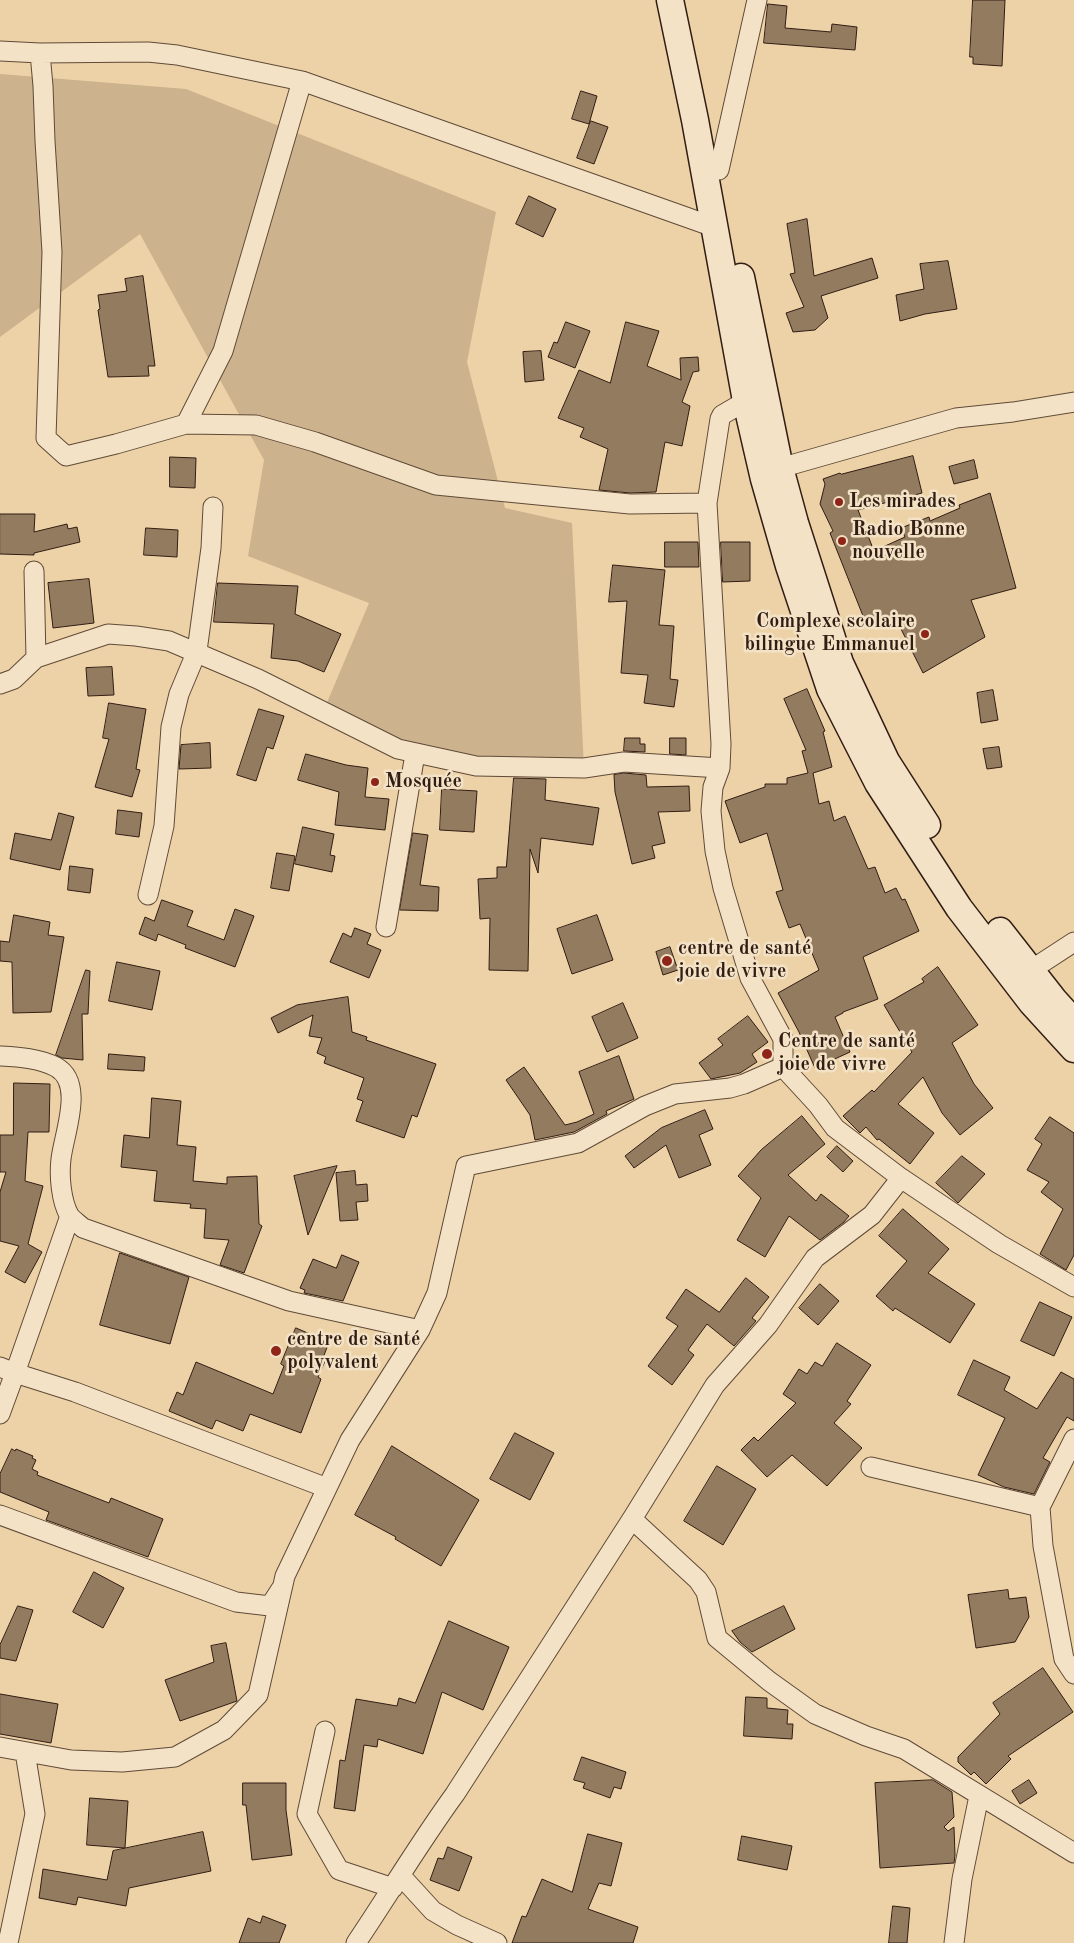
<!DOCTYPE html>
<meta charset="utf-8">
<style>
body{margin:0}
canvas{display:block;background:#ecd2a6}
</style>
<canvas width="1074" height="1943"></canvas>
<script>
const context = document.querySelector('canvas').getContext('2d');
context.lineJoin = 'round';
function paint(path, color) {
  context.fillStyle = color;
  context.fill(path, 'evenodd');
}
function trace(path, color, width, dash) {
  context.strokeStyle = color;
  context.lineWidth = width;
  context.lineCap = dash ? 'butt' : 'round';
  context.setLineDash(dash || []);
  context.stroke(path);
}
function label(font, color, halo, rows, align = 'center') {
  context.font = font + ' "Old Standard TT",serif';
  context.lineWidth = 5;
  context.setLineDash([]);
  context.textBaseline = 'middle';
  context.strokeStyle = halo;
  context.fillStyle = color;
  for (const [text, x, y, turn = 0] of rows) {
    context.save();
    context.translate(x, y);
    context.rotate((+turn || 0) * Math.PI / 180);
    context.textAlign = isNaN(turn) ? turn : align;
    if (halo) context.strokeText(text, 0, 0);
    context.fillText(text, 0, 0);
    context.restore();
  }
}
const green = new Path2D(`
 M 0,74 L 186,89 L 496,212 L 467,362 L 505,508 L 572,523 L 584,768 L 422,755 L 323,712 L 369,603 L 248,556 L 264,460 L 140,234 L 0,337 Z`);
const building = new Path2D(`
 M 973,0 L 1005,0 L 1002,66 L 973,64 L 973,57 L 970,57 Z
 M 768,4 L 787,6 L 785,28 L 831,32 L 832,24 L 857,27 L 855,50 L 764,43 Z
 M 581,91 L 597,96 L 589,124 L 572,119 Z
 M 591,121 L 608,127 L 594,164 L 577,158 Z
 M 529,196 L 556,209 L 543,237 L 516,224 Z
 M 807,219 L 814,276 L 872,258 L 878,278 L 821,296 L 828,318 L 815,330 L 793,332 L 786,313 L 804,307 L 790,274 L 795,273 L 787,224 Z
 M 948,261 L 957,309 L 925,314 L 900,321 L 896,295 L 924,289 L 920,264 Z
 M 143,276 L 155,366 L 148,366 L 149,376 L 108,377 L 98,310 L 100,309 L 98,295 L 127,291 L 125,279 Z
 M 566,322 L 590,331 L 575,368 L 548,357 L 554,342 L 557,343 Z
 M 626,322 L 659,331 L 647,366 L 681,380 L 680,358 L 698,357 L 699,371 L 693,372 L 682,402 L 690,406 L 682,446 L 665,442 L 656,492 L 630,493 L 599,490 L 608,449 L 580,437 L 584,428 L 558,418 L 579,370 L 610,383 Z
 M 541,351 L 544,380 L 525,382 L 523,352 Z
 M 913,456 L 922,493 L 858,510 L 874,551 L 905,537 L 901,528 L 929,517 L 930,521 L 960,508 L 959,505 L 990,493 L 1016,588 L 971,600 L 985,637 L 923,673 L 894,615 L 867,626 L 830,533 L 833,531 L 820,504 L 825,484 L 823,479 L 840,473 L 841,474 Z
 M 170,457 L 196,458 L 195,488 L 170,487 Z
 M 974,460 L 978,478 L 954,484 L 949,467 Z
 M 0,514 L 35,514 L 34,532 L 67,524 L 68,529 L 77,527 L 80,542 L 34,553 L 34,555 L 0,554 Z
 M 146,528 L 178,530 L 177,557 L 144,555 Z
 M 665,542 L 698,542 L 699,567 L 665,567 Z
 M 721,542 L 750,542 L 750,581 L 723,582 Z
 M 613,565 L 665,570 L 659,625 L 674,626 L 670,679 L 678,680 L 674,707 L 644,703 L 648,675 L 621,673 L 627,601 L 609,602 Z
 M 89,579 L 94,623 L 53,628 L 48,583 Z
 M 218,583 L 298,586 L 295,614 L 341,634 L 324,672 L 298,661 L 271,658 L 274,624 L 214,622 Z
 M 112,667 L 114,695 L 88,696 L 86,668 Z
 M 807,689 L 825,731 L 823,732 L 832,767 L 813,773 L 819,804 L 829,801 L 834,821 L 845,816 L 868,869 L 875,867 L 885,893 L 896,888 L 902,900 L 905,899 L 919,931 L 863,957 L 878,999 L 843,1012 L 843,1013 L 835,1017 L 850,1052 L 815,1068 L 799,1032 L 778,993 L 819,970 L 800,924 L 789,928 L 776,892 L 783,890 L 767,833 L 740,843 L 725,801 L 765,787 L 765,784 L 787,784 L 787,778 L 808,773 L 802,751 L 806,750 L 784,699 Z
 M 993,690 L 998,720 L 981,723 L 977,693 Z
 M 109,703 L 146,709 L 136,769 L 140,770 L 132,797 L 95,787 L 109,739 L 103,738 Z
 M 259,709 L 284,716 L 273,749 L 267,747 L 256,781 L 237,775 Z
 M 625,738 L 640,738 L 640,744 L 645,744 L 645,752 L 624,751 Z
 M 670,738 L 686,738 L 686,755 L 670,754 Z
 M 210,743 L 211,768 L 179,769 L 181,745 Z
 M 999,747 L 1002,767 L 987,769 L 983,749 Z
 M 306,754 L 346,765 L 368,768 L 365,797 L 389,799 L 385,830 L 335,825 L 339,792 L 298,780 Z
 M 624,773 L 646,775 L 647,787 L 689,786 L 690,811 L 658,812 L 665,843 L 652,846 L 655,858 L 632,864 L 615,792 L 614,775 Z
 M 514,778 L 546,779 L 545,800 L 599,808 L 593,845 L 541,838 L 538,873 L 530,849 L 528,971 L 489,970 L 490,918 L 480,919 L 478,879 L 497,878 L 497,867 L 506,867 Z
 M 442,789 L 477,791 L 474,832 L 440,830 Z
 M 118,810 L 142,813 L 139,837 L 116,834 Z
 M 59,813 L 74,817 L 60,870 L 10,859 L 15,833 L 51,840 Z
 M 303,827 L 334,834 L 330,855 L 335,856 L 332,872 L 295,864 Z
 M 413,833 L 428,835 L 420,885 L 439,887 L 438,911 L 400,910 Z
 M 277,853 L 295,856 L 289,891 L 271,888 Z
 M 70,866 L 93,869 L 90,893 L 68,890 Z
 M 162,900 L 193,911 L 187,926 L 224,940 L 235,909 L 254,916 L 235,967 L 185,948 L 186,945 L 158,934 L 156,941 L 139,934 L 145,917 L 154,921 Z
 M 14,915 L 50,922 L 48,935 L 64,937 L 51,1012 L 13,1013 L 12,962 L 0,961 L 0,941 L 9,942 Z
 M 597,915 L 613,960 L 572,974 L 557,929 Z
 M 355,928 L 371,934 L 367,944 L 381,950 L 369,978 L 330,962 L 343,933 L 351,937 Z
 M 670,947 L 678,970 L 663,975 L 656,952 Z
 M 117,962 L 160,971 L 152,1010 L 109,1001 Z
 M 938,967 L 978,1025 L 952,1043 L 974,1084 L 993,1108 L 960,1135 L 942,1113 L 923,1077 L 898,1104 L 934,1133 L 910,1164 L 879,1139 L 877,1140 L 866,1127 L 860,1133 L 843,1116 L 872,1090 L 874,1092 L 912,1052 L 884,1005 L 924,982 L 922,979 Z
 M 86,970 L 90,971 L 88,1014 L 82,1014 L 83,1060 L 62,1058 L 56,1055 Z
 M 348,997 L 352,1032 L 367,1037 L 366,1040 L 436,1064 L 417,1117 L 412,1115 L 404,1138 L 356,1121 L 363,1101 L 357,1099 L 364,1078 L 324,1063 L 326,1057 L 317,1053 L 322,1038 L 309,1036 L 313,1015 L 278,1033 L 271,1018 L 297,1005 Z
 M 623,1003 L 638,1038 L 607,1052 L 592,1017 Z
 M 748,1016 L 768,1042 L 752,1054 L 757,1062 L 740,1073 L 711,1079 L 699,1063 L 723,1045 L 718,1039 Z
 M 109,1054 L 145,1057 L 144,1071 L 108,1069 Z
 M 619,1056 L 634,1099 L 606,1111 L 607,1114 L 574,1132 L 535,1140 L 530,1115 L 506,1080 L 524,1067 L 565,1125 L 577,1122 L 594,1114 L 579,1072 Z
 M 14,1083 L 50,1084 L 49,1132 L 28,1132 L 25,1181 L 43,1186 L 28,1244 L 42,1252 L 25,1283 L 5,1272 L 19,1246 L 0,1241 L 0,1192 L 6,1172 L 0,1172 L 0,1135 L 13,1135 Z
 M 152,1098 L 181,1101 L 177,1145 L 196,1147 L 193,1181 L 227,1184 L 227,1177 L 257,1176 L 259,1224 L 262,1226 L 244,1273 L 220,1265 L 229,1240 L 204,1238 L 206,1209 L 190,1208 L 191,1204 L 154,1201 L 157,1171 L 121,1167 L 124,1135 L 149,1138 Z
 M 705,1110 L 713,1129 L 699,1135 L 711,1165 L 679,1178 L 666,1145 L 634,1168 L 625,1156 L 661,1128 Z
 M 802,1116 L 825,1144 L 788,1175 L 816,1201 L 821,1194 L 849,1216 L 844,1222 L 820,1240 L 789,1216 L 765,1257 L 737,1240 L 761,1198 L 738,1176 L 761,1150 Z
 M 1050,1117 L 1074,1133 L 1074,1255 L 1066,1270 L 1040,1254 L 1063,1209 L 1041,1192 L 1049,1182 L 1027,1170 L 1042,1144 L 1035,1139 Z
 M 837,1146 L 853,1161 L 843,1172 L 827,1157 Z
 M 962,1156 L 985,1174 L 958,1203 L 936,1183 Z
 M 337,1166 L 308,1235 L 294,1176 Z
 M 355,1171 L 356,1185 L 367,1184 L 368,1201 L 356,1202 L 358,1220 L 340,1221 L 336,1173 Z
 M 903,1209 L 949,1249 L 928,1273 L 975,1304 L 950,1343 L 895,1308 L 893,1311 L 876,1296 L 907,1261 L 879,1236 Z
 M 120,1253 L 189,1277 L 170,1344 L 100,1325 Z
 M 342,1255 L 359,1262 L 343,1301 L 304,1293 L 305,1290 L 300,1288 L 313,1259 L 336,1268 Z
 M 746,1278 L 769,1297 L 752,1318 L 756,1321 L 734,1346 L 707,1324 L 688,1350 L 694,1355 L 672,1385 L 648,1366 L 678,1326 L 666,1318 L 686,1289 L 719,1312 Z
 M 820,1284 L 839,1301 L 818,1325 L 799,1308 Z
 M 1040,1302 L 1072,1317 L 1054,1356 L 1021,1341 Z
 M 296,1328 L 329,1342 L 323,1358 L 326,1359 L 318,1377 L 321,1379 L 301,1433 L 250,1414 L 243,1431 L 216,1420 L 212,1429 L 169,1411 L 177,1392 L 183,1395 L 196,1362 L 273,1394 L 284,1366 L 281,1364 Z
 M 837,1343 L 871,1365 L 847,1401 L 851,1404 L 834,1423 L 862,1448 L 827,1486 L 792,1455 L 767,1477 L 741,1450 L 754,1437 L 758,1441 L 796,1403 L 783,1394 L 799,1369 L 807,1374 L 815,1362 L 822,1366 Z
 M 974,1360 L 1010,1377 L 1004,1390 L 1037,1409 L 1061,1372 L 1074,1379 L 1074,1421 L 1067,1417 L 1043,1458 L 1050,1462 L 1034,1494 L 1004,1487 L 978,1475 L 1005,1418 L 958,1395 Z
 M 515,1433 L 554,1453 L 530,1500 L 490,1479 Z
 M 392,1446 L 479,1500 L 441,1566 L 395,1539 L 396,1537 L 355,1515 Z
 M 12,1449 L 15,1451 L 16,1449 L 33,1456 L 32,1458 L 36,1460 L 32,1469 L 38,1472 L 37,1475 L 109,1503 L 111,1498 L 163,1519 L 148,1557 L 46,1520 L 49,1512 L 0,1492 L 0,1474 Z
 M 717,1466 L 756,1489 L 723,1545 L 684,1521 Z
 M 94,1572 L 124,1588 L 103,1628 L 73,1612 Z
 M 1008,1590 L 1009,1599 L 1026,1597 L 1029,1617 L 1015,1642 L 976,1648 L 968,1595 Z
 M 18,1606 L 33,1610 L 16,1661 L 0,1658 L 0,1645 Z
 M 784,1606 L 795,1629 L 752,1652 L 740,1642 L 732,1631 Z
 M 449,1621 L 509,1647 L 483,1710 L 442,1692 L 423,1754 L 378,1739 L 377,1747 L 364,1745 L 355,1811 L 334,1808 L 340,1760 L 345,1761 L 356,1699 L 397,1706 L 399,1698 L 415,1703 Z
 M 226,1643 L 237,1701 L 180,1721 L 165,1680 L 214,1662 L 211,1646 Z
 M 1043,1668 L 1073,1712 L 1008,1756 L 1011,1759 L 986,1784 L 974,1772 L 971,1775 L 958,1762 L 958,1757 L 1000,1714 L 993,1703 Z
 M 0,1694 L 58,1704 L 51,1743 L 0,1734 Z
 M 746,1697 L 767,1698 L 767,1708 L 788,1710 L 787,1724 L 793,1724 L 792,1739 L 744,1736 Z
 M 582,1757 L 626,1772 L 621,1789 L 614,1787 L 610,1798 L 583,1788 L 585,1783 L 574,1780 Z
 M 933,1780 L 952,1792 L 954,1817 L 944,1827 L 948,1831 L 954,1827 L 955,1855 L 954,1863 L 880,1868 L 875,1783 Z
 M 1029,1780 L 1037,1793 L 1020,1804 L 1012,1791 Z
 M 243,1783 L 286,1783 L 286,1810 L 292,1855 L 252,1860 L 246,1805 L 243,1805 Z
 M 90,1798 L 128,1801 L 125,1848 L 87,1845 Z
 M 203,1832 L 211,1871 L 129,1888 L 126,1906 L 78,1897 L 76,1905 L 39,1898 L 43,1869 L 107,1880 L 113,1851 Z
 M 588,1834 L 622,1843 L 611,1886 L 599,1883 L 588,1909 L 638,1927 L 633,1943 L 512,1943 L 522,1916 L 526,1917 L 542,1879 L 572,1892 Z
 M 742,1836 L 792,1846 L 787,1870 L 738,1860 Z
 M 448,1847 L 472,1857 L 459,1891 L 430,1880 L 438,1858 L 443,1859 Z
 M 893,1906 L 910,1908 L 907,1943 L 889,1943 Z
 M 263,1916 L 286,1925 L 279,1943 L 239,1943 L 248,1918 L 260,1923 Z`);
const minor = new Path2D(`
 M 0,51 L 40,53
 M 719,170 L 757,0
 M 746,401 L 722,415 L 720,419 L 707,503 L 721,744 L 720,768 L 713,787 L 711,811 L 715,851 L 723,888 L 750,978 L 783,1039 L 783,1067 L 818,1105 L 835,1128 L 901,1178 L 999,1244 L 1074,1287
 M 186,424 L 223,351 L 302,81
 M 780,468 L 956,418 L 1013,412 L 1074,402
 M 707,503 L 630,504 L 436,485 L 315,442 L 256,425 L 186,424 L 116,444 L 66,456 L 46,438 L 52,252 L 45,141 L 43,86 L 40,53 L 148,52 L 177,55 L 302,81 L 714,227
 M 34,571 L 36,658
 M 0,684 L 14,679 L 36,658 L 108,634 L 136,636 L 169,641 L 258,679 L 398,749 L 476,766 L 584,768 L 624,762 L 720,768
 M 148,895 L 164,826 L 171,727 L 179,694 L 197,651 L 211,548 L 213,507
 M 386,927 L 415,754
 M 1031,970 L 1074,942
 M 0,1056 C 18,1057 39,1058 56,1067 C 85,1083 64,1133 61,1159 C 59,1176 61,1200 69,1215 C 72,1220 79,1224 83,1228 L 289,1301 L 420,1330
 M 0,1367 L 15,1373 L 70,1216
 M 0,1414 L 15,1373 L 75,1392 L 327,1488
 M 871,1467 L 1040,1507 L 1043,1546 L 1064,1659 L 1074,1674
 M 1040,1507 L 1074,1439
 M 0,1515 L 236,1602 L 270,1606 L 281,1589
 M 632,1519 L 698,1580 L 706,1592 L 717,1638 L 769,1681 L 815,1714 L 866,1736 L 904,1749 L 1074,1853
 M 325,1731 L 307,1814 L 339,1870 L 393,1888
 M 0,1747 L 71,1760 L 122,1762 L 175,1757 L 224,1730 L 258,1695 L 285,1576 L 350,1440 L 420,1330 L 437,1293 L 466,1166 L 578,1143 L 645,1106 L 675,1094 L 730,1088 L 744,1084 L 783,1067
 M 401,1876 L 433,1911 L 457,1925 L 497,1943
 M 8,1943 L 35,1814 L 25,1752
 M 356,1943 C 389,1894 420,1842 455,1794 L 632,1519 L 715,1385 L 768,1325 L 815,1258 L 872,1215 L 901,1178
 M 954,1943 L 962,1879 L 979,1796`);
const secondary = new Path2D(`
 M 670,0 L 695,120 L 746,401 L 764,479 L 789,566 L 830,689 L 878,783 L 959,908 L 1032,1003 L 1074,1049
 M 741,277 L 780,468 L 795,523 L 840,663 L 886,761 L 927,825
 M 1000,931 L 1054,1000 L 1074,1022`);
const markers = [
 [839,502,5,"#8f2418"],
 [842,541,5,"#8f2418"],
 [925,634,5,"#8f2418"],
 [375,782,5,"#8f2418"],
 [667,961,6,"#8f2418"],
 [767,1054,6,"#8f2418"],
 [276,1351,6,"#8f2418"]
];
const poiNames = [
 ["Les mirades",849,502],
 ["Radio Bonne",852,530],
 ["nouvelle",852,553],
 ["Complexe scolaire",915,622,"right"],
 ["bilingue Emmanuel",915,645,"right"],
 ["Mosquée",385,782],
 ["centre de santé",678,949],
 ["joie de vivre",678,972],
 ["Centre de santé",778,1042],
 ["joie de vivre",778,1065],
 ["centre de santé",287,1340],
 ["polyvalent",287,1363]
];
paint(green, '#ccb38d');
paint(building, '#937b60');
trace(building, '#321d14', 1);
trace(minor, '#604a38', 21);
trace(secondary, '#321d14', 29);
trace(minor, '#f3e2c5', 19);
trace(secondary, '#f3e2c5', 26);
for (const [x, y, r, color] of markers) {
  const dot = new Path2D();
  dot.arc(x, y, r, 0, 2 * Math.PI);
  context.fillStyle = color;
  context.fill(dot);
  trace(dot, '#f3e2c5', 2);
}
label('bold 20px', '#321d14', '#f3e2c5', poiNames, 'left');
</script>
